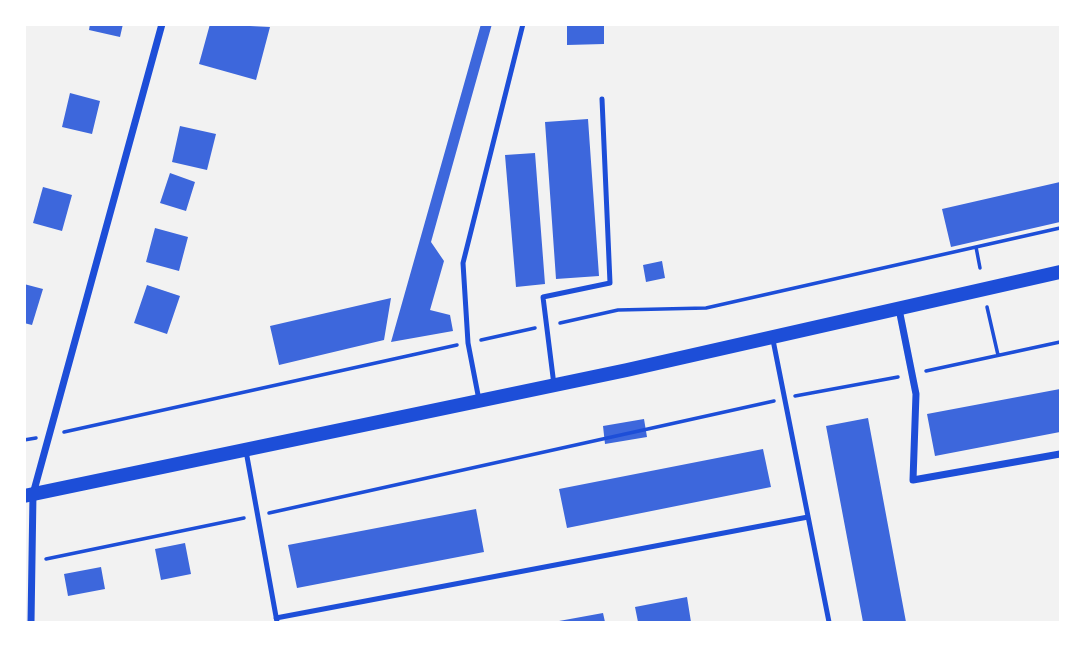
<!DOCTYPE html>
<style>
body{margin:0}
#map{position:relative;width:1085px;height:647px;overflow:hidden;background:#f2f2f2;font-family:"PT Sans Narrow",sans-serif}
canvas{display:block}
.frame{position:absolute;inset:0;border:26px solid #fff;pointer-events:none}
</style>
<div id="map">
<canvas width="1085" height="647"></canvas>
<div class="frame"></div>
</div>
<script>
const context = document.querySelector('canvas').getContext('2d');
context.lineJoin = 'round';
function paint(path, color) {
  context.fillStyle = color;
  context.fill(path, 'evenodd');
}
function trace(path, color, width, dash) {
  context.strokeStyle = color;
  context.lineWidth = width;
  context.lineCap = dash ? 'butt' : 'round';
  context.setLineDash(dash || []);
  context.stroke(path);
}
const building = new Path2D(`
 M 90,24 L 123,24 L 120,37 L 89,30 Z
 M 210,24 L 270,27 L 256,80 L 199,64 Z
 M 481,24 L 492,24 L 431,242 L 444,261 L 430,310 L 450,315 L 453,331 L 391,342 Z
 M 567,24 L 604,24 L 604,44 L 567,45 Z
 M 70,93 L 100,101 L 92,134 L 62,127 Z
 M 588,119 L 599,276 L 556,279 L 545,122 Z
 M 180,126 L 216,134 L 207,170 L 172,162 Z
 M 535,153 L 545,284 L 516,287 L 505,155 Z
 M 170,173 L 195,182 L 186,211 L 160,203 Z
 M 1060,182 L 1060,222 L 951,247 L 942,209 Z
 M 43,187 L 72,195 L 62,231 L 33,223 Z
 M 155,228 L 188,237 L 179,271 L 146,262 Z
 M 662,261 L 665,278 L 646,282 L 643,265 Z
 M 24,284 L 43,289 L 32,325 L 24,323 Z
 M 147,285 L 180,296 L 167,334 L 134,323 Z
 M 391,298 L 384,340 L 279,365 L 270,326 Z
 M 1060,389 L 1060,432 L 935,456 L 927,414 Z
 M 868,418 L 906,622 L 863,622 L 826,426 Z
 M 644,419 L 647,437 L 605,444 L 603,426 Z
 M 763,449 L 771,487 L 567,528 L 559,489 Z
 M 476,509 L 484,552 L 297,588 L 288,545 Z
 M 185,543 L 191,574 L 161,580 L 155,549 Z
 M 101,567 L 105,589 L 68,596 L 64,574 Z
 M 687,597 L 691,622 L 638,622 L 635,607 Z
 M 603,613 L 605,622 L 559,622 L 559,621 Z`);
const path = new Path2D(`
 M 976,247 L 980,268
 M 987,307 L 998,355
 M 560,323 L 618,310 L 706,308 L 1060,228
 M 481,340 L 535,328
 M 926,371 L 1060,342
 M 795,396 L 898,377
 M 64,432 L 457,345
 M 24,440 L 36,438
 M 269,513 L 774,401
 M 46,559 L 244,518`);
const service = new Path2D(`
 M 773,340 L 829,622
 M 554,385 L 543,297 L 610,283 L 602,99
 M 479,400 L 468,343 L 463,263 L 523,24
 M 246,451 L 277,622
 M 276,618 L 808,517`);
const minor = new Path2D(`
 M 899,309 L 916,394 L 913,480 L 1060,454
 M 31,622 L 33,494 L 162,24`);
const secondary = new Path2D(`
 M 24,496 L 627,370 L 1060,272`);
paint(building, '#3d67dc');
trace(path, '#1d4ed8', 3.5);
trace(service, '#1d4ed8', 5);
trace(minor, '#1d4ed8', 7);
trace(secondary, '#1d4ed8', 14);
</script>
